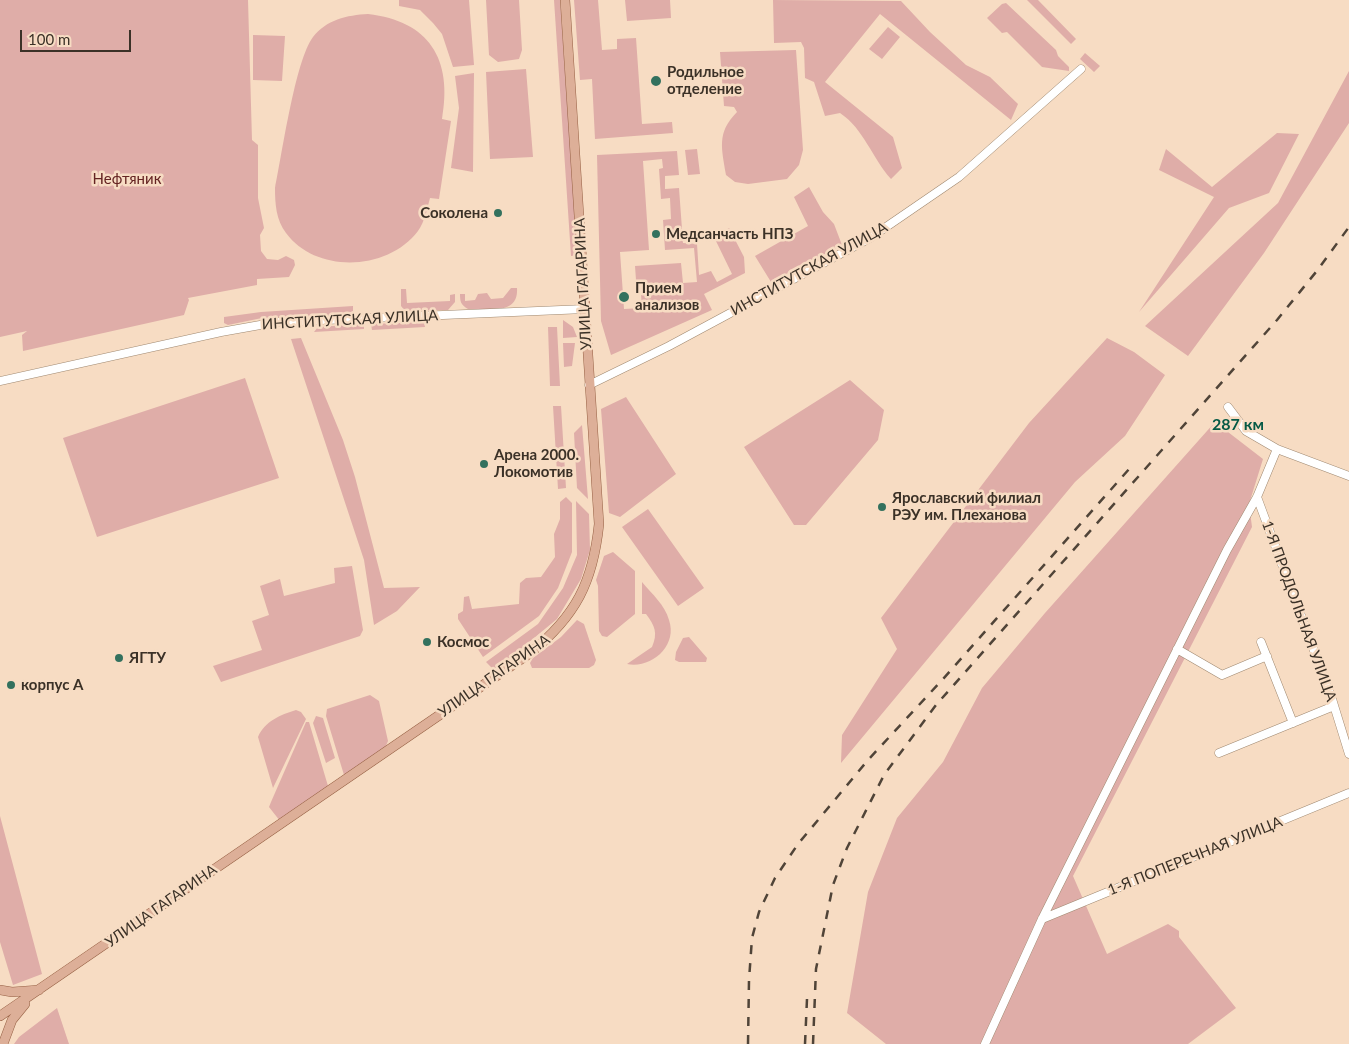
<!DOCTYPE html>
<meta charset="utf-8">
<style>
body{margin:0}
#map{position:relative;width:1349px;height:1044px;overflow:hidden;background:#f7dcc3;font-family:Lato,sans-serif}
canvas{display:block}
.scale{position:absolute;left:20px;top:30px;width:111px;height:22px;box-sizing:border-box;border:2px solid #3b3127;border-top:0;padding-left:6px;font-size:15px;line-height:18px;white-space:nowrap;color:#3b3127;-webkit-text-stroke:4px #f7dcc3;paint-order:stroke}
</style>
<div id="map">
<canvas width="1349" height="1044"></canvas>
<div class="scale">100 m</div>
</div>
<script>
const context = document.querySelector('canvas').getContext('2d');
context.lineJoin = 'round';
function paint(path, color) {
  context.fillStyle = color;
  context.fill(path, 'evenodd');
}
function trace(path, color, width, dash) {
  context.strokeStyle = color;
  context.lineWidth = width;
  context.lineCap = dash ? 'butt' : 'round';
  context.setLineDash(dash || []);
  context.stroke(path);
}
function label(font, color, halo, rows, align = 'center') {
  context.font = font + ' Lato,sans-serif';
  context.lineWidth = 5;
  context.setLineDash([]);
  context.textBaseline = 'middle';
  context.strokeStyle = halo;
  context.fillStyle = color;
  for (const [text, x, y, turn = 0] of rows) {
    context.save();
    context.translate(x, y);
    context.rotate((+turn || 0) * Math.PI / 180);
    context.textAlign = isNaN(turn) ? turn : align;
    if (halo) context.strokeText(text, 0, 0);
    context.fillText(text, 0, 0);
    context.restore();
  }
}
const green = new Path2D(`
 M 0,0 L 248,0 L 252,140 L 258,145 L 258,198 L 264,228 L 260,235 L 261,251 L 267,259 L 278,260 L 286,256 L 294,260 L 295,265 L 289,277 L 257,279 L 257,285 L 188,298 L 189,300 L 184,315 L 23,351 L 22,335 L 27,331 L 0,337 Z
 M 399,0 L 469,0 L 474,65 L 453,67 L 442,34 L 433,23 L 420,10 L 399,6 Z
 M 486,0 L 519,0 L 522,50 L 519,59 L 498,62 L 489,55 Z
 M 554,0 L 560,0 L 578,255 L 571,256 Z
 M 574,0 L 598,0 L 602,50 L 617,49 L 617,39 L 636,38 L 642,124 L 672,122 L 673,133 L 595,139 L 592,79 L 580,80 Z
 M 625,0 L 670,0 L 671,18 L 627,21 Z
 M 773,0 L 901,1 L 930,32 L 966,65 L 990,77 L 1018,104 L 1011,120 L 880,14 L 825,82 L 893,137 L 902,168 L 891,179 C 872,158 864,129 840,113 L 825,116 L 814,82 L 805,78 L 804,48 L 801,42 L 774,43 Z
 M 1027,0 L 1038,0 L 1076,39 L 1071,44 Z
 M 1006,3 L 1056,50 L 1058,56 L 1069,67 L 1069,71 L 1042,67 L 1007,32 L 1002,33 L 987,18 L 1002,4 Z
 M 368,14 C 429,21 453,59 442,119 L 451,121 L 439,199 L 430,198 C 427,209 425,221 418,231 C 388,271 316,274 286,233 C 276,220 275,204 275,188 C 282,155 295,61 313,37 C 326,20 347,15 368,14 Z
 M 888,27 L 900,37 L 882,59 L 869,49 Z
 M 253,35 L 285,36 L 282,81 L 253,80 Z
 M 796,50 L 803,150 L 799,165 L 787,179 L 748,184 L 735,182 L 726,175 C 722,149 716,133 737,112 L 734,107 L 724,106 L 720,52 Z
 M 1085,53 L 1100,66 L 1094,72 L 1080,59 Z
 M 526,69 L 533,157 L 490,159 L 486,72 Z
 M 1349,71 L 1349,123 L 1264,253 L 1188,356 L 1145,326 L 1278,203 Z
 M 474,73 L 473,171 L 473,172 L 451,168 L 459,108 L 455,76 Z
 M 1277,133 L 1299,134 L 1269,193 L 1229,208 L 1139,312 L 1214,197 L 1159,170 L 1166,149 L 1212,187 Z
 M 697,149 L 700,174 L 688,175 L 685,150 Z
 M 677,151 L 679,175 L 665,176 L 665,189 L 679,188 L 683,243 L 697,244 L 699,275 L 711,271 L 717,282 L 732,274 L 714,237 L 729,228 L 744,257 L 745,273 L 704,294 L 712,310 L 611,355 L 601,321 L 597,155 ZM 662,159 L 663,168 L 659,169 L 661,199 L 670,198 L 671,219 L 663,220 L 665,250 L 694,248 L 697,282 L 683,283 L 681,263 L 635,266 L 637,294 L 641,294 L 642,308 L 624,309 L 620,252 L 649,250 L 643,161 Z
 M 809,187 L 823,212 L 834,224 L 842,245 L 771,282 L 755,256 L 808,226 L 794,197 Z
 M 511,288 L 517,288 C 519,316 487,308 468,309 C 461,305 460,302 460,294 L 465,294 L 465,301 L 475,300 L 478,294 L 487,293 L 491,299 L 503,298 Z
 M 401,289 L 406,289 L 407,303 L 450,301 L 450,295 L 455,294 L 455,302 L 448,310 L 405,311 L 401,306 Z
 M 353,306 L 353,311 L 348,314 L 262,318 L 228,325 L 224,323 L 224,317 L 261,312 Z
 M 563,320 L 573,327 L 577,337 L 563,338 Z
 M 424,322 L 425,327 L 372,330 L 371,324 Z
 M 364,324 L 364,329 L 314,332 L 318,327 Z
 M 548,327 L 557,327 L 560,386 L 550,386 Z
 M 301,338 L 343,440 L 355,477 L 384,588 L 420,587 L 397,611 L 374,625 L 364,560 L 291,339 Z
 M 1107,338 L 1134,352 L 1165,375 L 1125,436 L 1075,482 L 841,763 L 842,735 L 897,649 L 881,618 L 1029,423 Z
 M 563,343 L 575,343 L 572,366 L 564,367 Z
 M 245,378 L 279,478 L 97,537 L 63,438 Z
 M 850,380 L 884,410 L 878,440 L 806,525 L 794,525 L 744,447 Z
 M 626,397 L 676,474 L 620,517 L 609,513 L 601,409 Z
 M 553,406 L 561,406 L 566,488 L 558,489 Z
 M 1215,422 L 1263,459 L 1249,504 L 1252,527 L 1073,876 L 1107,954 L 1168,924 L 1179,931 L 1179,937 L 1236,1008 L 1188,1044 L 886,1044 L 847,1013 L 868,892 L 897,818 L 943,762 L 982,688 L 1045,613 Z
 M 582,425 L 588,499 L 577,488 L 574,433 Z
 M 566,497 L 572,503 L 572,552 L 558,588 L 539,616 L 483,657 L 458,619 L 458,614 L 463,611 L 464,597 L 469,596 L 472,609 L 519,604 L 520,583 L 526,578 L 541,577 L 555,557 L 554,534 L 560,519 L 560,502 Z
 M 576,501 L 589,514 L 590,550 L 581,579 L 557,619 L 505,662 L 497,668 L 492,668 L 486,662 L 538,624 L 563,588 L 577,555 Z
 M 648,509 L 704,588 L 678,606 L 622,527 Z
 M 613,552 L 635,571 L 635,614 L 607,637 L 602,636 L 599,631 L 598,586 L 596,580 L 604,556 Z
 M 352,566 L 363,630 L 360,636 L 221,682 L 213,666 L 262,650 L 252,621 L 269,615 L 260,586 L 280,579 L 284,596 L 335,583 L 334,568 Z
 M 642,582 C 652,594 665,605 669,620 C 678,646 651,669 627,664 L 652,647 C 658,633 655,626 646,614 L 642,614 Z
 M 577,620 L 584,624 L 596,660 L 594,665 L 589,668 L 532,668 L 530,663 L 533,658 L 561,637 Z
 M 689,637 L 707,658 L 706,662 L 679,662 L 675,660 L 676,652 L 683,638 Z
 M 370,695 L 379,701 L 388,741 L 385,748 L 344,775 L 326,716 L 327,709 Z
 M 296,710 L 301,712 L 306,719 L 273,788 L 258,737 C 265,721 280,715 296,710 Z
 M 316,716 L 323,718 L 335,758 L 326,763 L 313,723 Z
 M 306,722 L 309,722 L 328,786 L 280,821 L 269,807 L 271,802 Z
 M 0,816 L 42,974 L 13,985 L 0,942 Z
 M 57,1008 L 69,1044 L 14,1044 L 19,1037 Z`);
const minor = new Path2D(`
 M 0,381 L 221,332 L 277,322 L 585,309
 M 589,385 L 669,346 L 870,238 L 959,177 L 1081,69
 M 1228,407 L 1246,431 L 1277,449 L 1349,476
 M 1257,497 L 1332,699 L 1349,754
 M 1261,642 L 1293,723
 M 1177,649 L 1222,675 L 1267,656
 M 1219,753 L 1334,706
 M 1042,919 L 1349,793
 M 985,1044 L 1042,919 L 1227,550 L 1257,497 L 1277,449`);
const major = new Path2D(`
 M 0,990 L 12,992 L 39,990
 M 0,1016 L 530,653 C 576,616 593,582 599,524 L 565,0
 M 3,1044 L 12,1020 L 25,1004`);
const rail = new Path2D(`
 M 748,1044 L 749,980 L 752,938 L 759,912 L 775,878 L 798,844 L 868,760 L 943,679 L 1130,468
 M 805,1044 L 807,999
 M 813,1044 L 816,969 L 833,885 L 847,848 L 884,775 L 936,705 L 1277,320 L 1316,272 L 1349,227`);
const markers = [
 [656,81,6,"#33715e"],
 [498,213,5,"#33715e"],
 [656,234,5,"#33715e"],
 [624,297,6,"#33715e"],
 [484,464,5,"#33715e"],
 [882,507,5,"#33715e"],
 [427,642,5,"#33715e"],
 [119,658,5,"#33715e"],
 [11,685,5,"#33715e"]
];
const poiNames = [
 ["Родильное",667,72],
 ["отделение",667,89],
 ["Соколена",488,213,"right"],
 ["Медсанчасть НПЗ",666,234],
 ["Прием",635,288],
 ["анализов",635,305],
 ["Арена 2000.",494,455],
 ["Локомотив",494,472],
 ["Ярославский филиал",892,498],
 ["РЭУ им. Плеханова",892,515],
 ["Космос",437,642],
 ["ЯГТУ",129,658],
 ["корпус А",21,685]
];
const parkNames = [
 ["Нефтяник",127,179]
];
const streetNames = [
 ["ИНСТИТУТСКАЯ УЛИЦА",809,269,-29],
 ["УЛИЦА ГАГАРИНА",583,284,-93],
 ["ИНСТИТУТСКАЯ УЛИЦА",350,320,-3],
 ["1-Я ПРОДОЛЬНАЯ УЛИЦА",1299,611,70],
 ["УЛИЦА ГАГАРИНА",494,676,-35],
 ["1-Я ПОПЕРЕЧНАЯ УЛИЦА",1195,856,-22],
 ["УЛИЦА ГАГАРИНА",161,906,-35]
];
const neighbourhoodNames = [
 ["287 км",1238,425]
];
paint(green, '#dfada8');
trace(minor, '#9f8870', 9);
trace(major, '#966044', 10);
trace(minor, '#fff', 8);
trace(major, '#ddaf98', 9);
trace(rail, '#504438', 2.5, [9, 9]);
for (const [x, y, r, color] of markers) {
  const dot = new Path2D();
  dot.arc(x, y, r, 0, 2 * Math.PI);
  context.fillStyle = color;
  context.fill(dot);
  trace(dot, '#f7dcc3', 2);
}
label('bold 15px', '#3b3127', '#f7dcc3', poiNames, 'left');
label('15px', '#652422', '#f7dcc3', parkNames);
label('15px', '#3b3127', '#f7dcc3', streetNames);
label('bold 16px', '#055945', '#f7dcc3', neighbourhoodNames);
</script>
